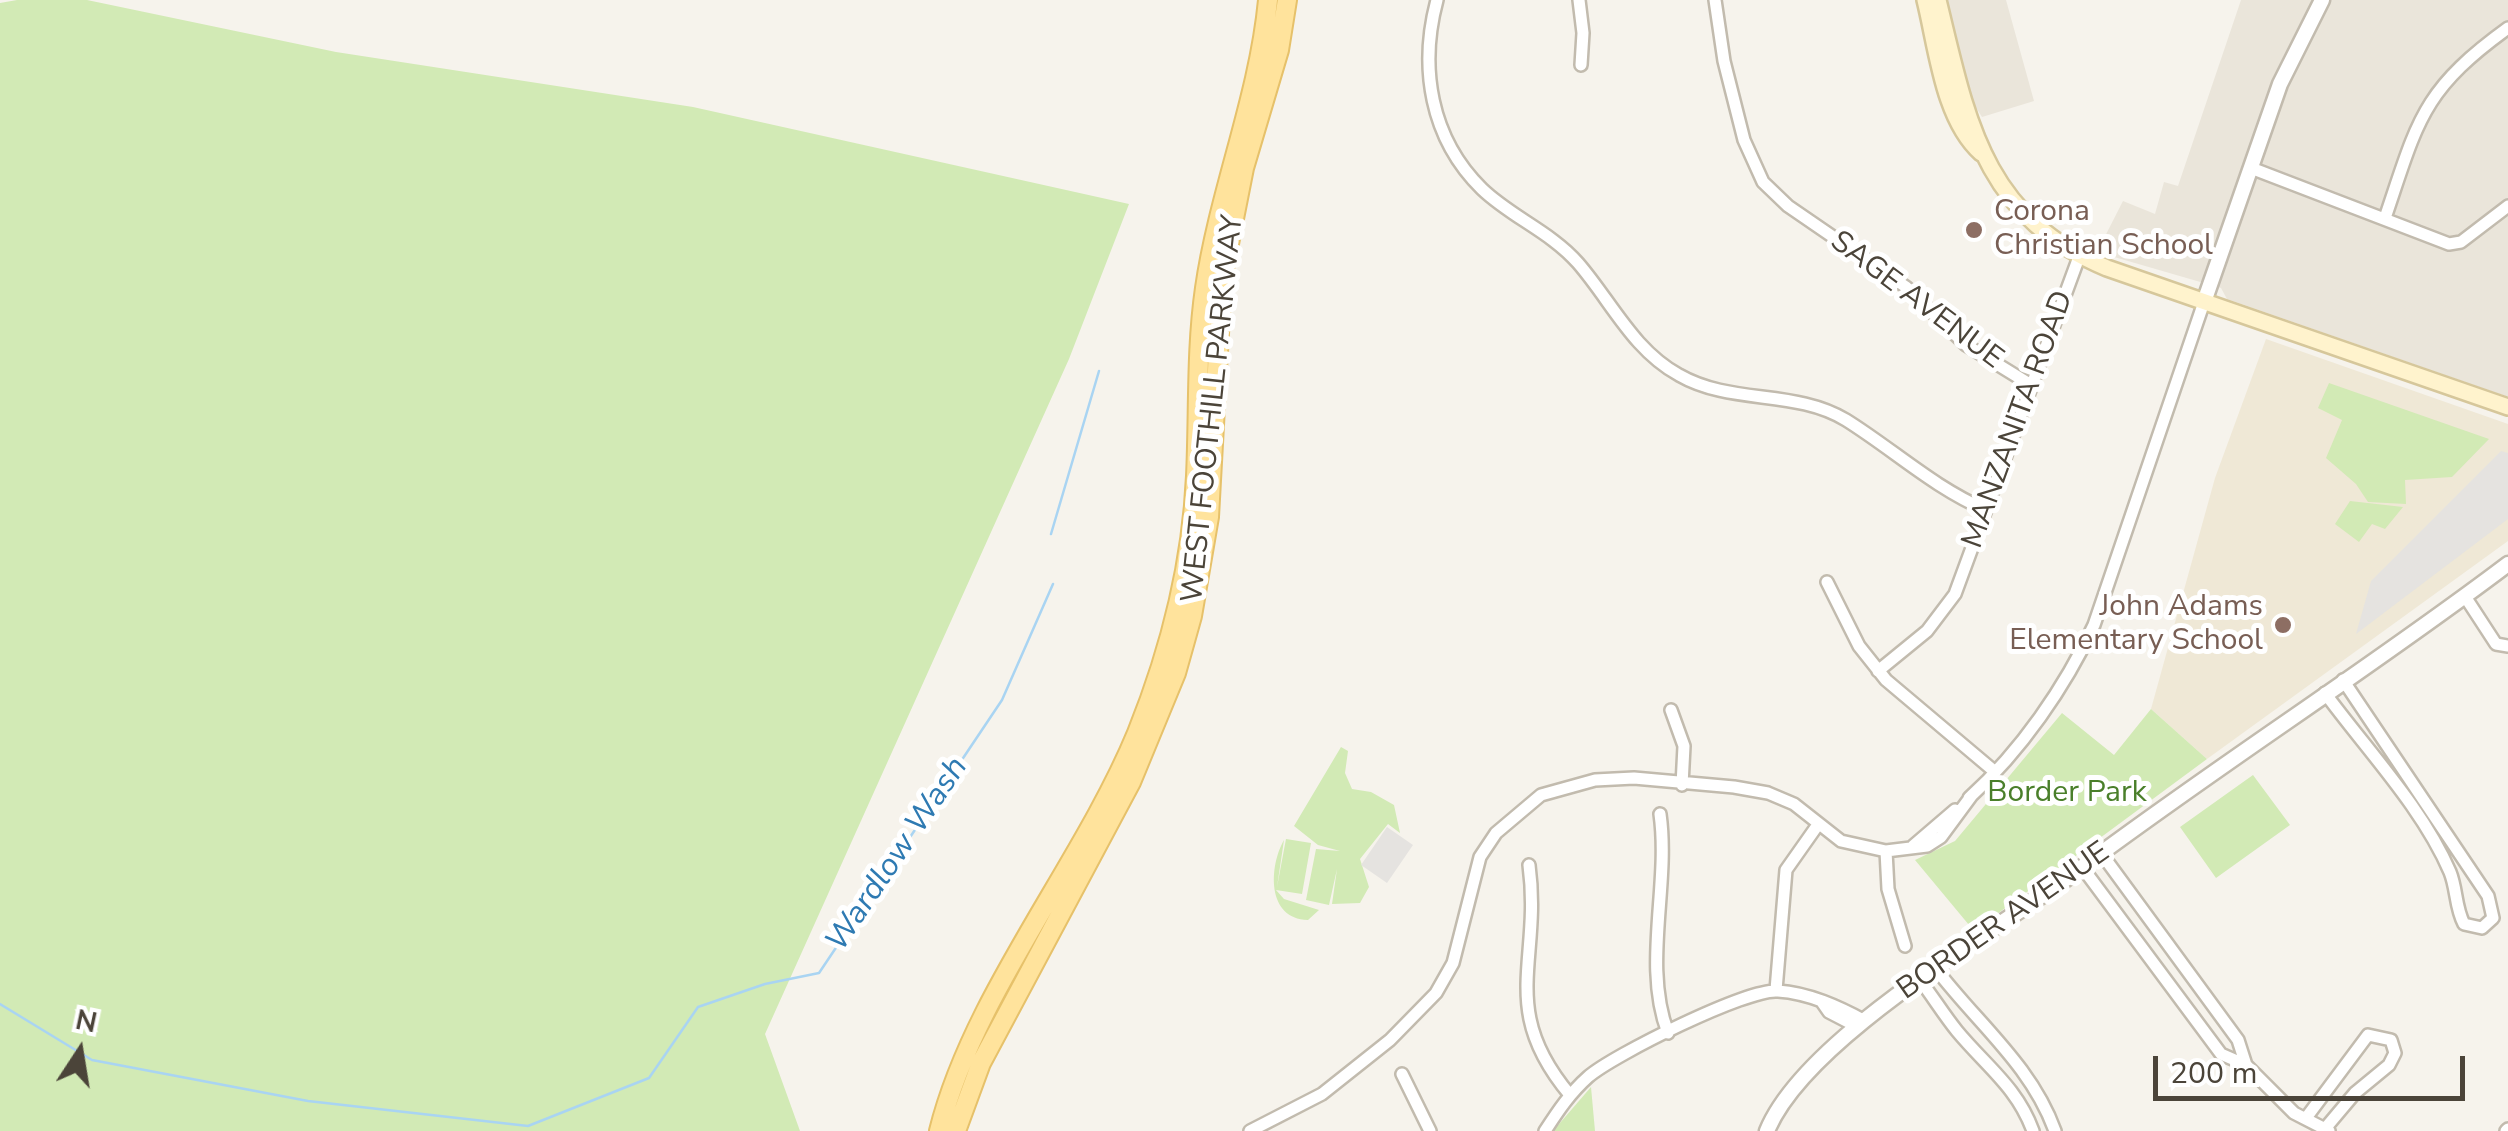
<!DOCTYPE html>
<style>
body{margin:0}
#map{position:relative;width:2508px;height:1131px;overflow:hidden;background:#f6f3ec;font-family:"Nunito Sans",sans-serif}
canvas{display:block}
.north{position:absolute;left:30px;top:1001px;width:100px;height:100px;-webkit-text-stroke:8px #fff;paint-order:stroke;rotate:12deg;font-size:28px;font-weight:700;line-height:40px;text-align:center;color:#4b4439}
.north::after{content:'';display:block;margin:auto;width:35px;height:45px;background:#4b4439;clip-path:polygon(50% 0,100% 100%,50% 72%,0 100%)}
.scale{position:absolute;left:2153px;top:1056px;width:312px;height:45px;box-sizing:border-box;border:5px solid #4b4439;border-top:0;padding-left:12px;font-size:30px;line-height:35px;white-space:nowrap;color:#4b4439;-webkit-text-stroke:8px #fff;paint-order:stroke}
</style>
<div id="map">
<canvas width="2508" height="1131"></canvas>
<div class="north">N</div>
<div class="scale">200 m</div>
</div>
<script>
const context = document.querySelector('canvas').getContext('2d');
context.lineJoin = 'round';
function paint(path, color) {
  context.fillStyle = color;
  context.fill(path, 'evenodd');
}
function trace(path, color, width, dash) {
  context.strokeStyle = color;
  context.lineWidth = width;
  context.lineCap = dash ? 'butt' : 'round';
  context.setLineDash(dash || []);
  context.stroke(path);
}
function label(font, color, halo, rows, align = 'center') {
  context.font = font + ' "Nunito Sans",sans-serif';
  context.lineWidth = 10;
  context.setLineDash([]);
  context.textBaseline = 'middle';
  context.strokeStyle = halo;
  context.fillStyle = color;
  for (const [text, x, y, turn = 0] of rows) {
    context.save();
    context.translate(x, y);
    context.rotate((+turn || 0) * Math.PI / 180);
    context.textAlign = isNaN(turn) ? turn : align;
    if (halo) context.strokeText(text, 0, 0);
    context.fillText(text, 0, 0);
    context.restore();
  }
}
const residential = new Path2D(`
 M 1945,0 L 2006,0 L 2034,101 L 1982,117 L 1968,95 Z
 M 2241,0 L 2508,0 L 2508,397 L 2227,299 L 2221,288 L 2097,252 L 2123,201 L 2155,214 L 2164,182 L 2178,186 Z`);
const education = new Path2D(`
 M 2266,339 L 2508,424 L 2508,541 L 2207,759 L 2151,709 L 2215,478 Z`);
const green = new Path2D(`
 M 17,0 L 87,0 L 336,52 L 693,107 L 1129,204 L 1069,359 L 765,1034 L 800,1131 L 0,1131 L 0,3 Z
 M 2329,383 L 2489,439 L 2452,477 L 2405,480 L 2406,504 L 2368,502 L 2356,484 L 2326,458 L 2342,420 L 2318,408 Z
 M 2350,501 L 2403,507 L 2385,529 L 2372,524 L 2359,542 L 2335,524 Z
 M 2151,709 L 2207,759 L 1974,931 L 1915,860 L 1955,841 L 2062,713 L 2114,755 Z
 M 1341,747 L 1348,751 L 1345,773 L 1352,789 L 1371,792 L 1394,805 L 1400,833 L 1388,824 L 1360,859 L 1369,887 L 1360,903 L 1332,904 L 1337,869 L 1329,905 L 1306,900 L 1316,849 L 1340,851 L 1318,845 L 1294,826 Z
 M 2253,775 L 2290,825 L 2216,878 L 2180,827 Z
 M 1286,839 L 1311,843 L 1302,894 L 1276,890 L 1284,899 L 1319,910 L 1308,920 C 1266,919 1269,866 1284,840 L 1277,887 Z
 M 1591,1087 L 1595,1131 L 1553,1131 Z`);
const parking = new Path2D(`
 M 2501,451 L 2508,453 L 2508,519 L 2356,634 L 2371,581 Z
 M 1387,827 L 1413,845 L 1387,883 L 1361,865 Z`);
const stream = new Path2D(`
 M 1051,534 L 1099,371
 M 0,1004 L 92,1060 L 308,1101 L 528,1126 L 649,1078 L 698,1007 L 765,984 L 819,973 L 1002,700 L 1053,584`);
const minor = new Path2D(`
 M 1437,0 C 1419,67 1430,138 1482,189 C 1511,217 1551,232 1578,263 C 1611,301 1633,350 1679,375 C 1731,405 1795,389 1846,420 C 1894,450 1933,487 1986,510
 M 1579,0 L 1583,33 L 1581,65
 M 1715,0 L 1724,61 L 1744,140 L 1763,182 L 1788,206 L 1906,287 L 1966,345 L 2031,385
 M 2251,168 L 2449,244 L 2461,242 L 2508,206
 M 2385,218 C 2418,121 2421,91 2508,28
 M 1827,582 L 1859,646 L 1886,680 L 1994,771
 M 2466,598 L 2496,644 L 2508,646
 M 1878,671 L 1927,631 L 1955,594 L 2079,257
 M 2325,693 C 2366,749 2422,807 2450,872 C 2457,889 2455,907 2464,924 L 2482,928 L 2493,918 L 2488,896 L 2343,680
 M 1671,710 L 1684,746 L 1682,785
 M 1969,798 C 2021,751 2065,687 2094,625 L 2204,302
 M 1660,814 C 1670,886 1642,965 1668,1033
 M 1913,846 L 1955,810
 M 1886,851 L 1888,889 L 1905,946
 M 2101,853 L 2238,1040 L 2246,1065
 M 1529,865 C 1542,962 1497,1008 1570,1095
 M 2082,867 L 2221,1054 L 2246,1065 L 2294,1113 L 2329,1131
 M 1936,969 C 1978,1024 2031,1065 2055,1131
 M 1920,980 C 1933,997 1944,1015 1957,1031 C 1986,1066 2017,1087 2033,1131
 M 1776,990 L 1786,870 L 1817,826
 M 1822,1002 L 1829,1012 L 1858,1027
 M 1402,1074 L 1430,1131
 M 2306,1118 L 2368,1035 L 2391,1040 L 2395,1053 L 2389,1065 L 2355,1093 L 2323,1131
 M 1250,1131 L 1322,1094 L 1390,1040 L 1436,993 L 1453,963 L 1480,857 L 1496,833 L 1541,795 L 1595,780 L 1634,778 L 1734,787 L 1768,793 L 1794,804 L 1841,841 L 1886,851 L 1927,846 L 1941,837 L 1972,795
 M 1545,1131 C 1558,1111 1570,1093 1588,1077 C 1613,1055 1748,988 1778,991 C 1809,993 1839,1007 1865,1021
 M 2506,1131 L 2508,1129`);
const tertiary = new Path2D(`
 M 2204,302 L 2280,84 L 2322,0
 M 1767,1131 C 1805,1038 1994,932 2077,871 C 2218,765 2368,670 2508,564`);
const secondary = new Path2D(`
 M 1925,0 C 1937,48 1943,119 1981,153
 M 1938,0 C 1967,119 1982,216 2107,268 L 2508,407`);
const primary = new Path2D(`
 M 939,1131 C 973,994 1083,864 1137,733 C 1170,651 1192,564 1196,476 C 1199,413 1196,350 1205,288 C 1219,191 1259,97 1268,0
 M 956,1131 L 981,1063 L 1131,782 L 1176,673 L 1192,616 L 1209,517 L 1222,279 L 1244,168 L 1279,50 L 1287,0`);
const markers = [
 [1974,230,10,"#8d6e63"],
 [2283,625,10,"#8d6e63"]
];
const educationNames = [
 ["Corona",1994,213],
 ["Christian School",1994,247],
 ["John Adams",2263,608,"right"],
 ["Elementary School",2263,642,"right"]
];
const streetNames = [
 ["SAGE AVENUE",1916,301,37],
 ["WEST FOOTHILL PARKWAY",1214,409,-84],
 ["MANZANITA ROAD",2019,420,-70],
 ["BORDER AVENUE",2004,922,-35]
];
const parkNames = [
 ["Border Park",2067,794]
];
const waterNames = [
 ["Wardlow Wash",898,855,-56]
];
paint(residential, '#eae5da');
paint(education, '#efe8d6');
paint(green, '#d2eab5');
paint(parking, '#e5e3e0');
trace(stream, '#a9d4f2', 2.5);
trace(minor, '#c2bbae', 16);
trace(tertiary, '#c2bbae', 19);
trace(secondary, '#d6c79b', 20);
trace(primary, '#e6c16a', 22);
trace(minor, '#fff', 11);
trace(tertiary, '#fff', 14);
trace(secondary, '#fff3cd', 15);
trace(primary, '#ffe39c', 18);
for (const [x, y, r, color] of markers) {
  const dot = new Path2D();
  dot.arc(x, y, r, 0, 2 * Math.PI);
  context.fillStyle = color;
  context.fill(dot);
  trace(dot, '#fff', 4);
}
label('30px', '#785e54', '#fff', educationNames, 'left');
label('30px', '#4b4439', '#fff', streetNames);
label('30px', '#4a7f2a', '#fff', parkNames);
label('italic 32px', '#2e7ab2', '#fff', waterNames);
</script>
